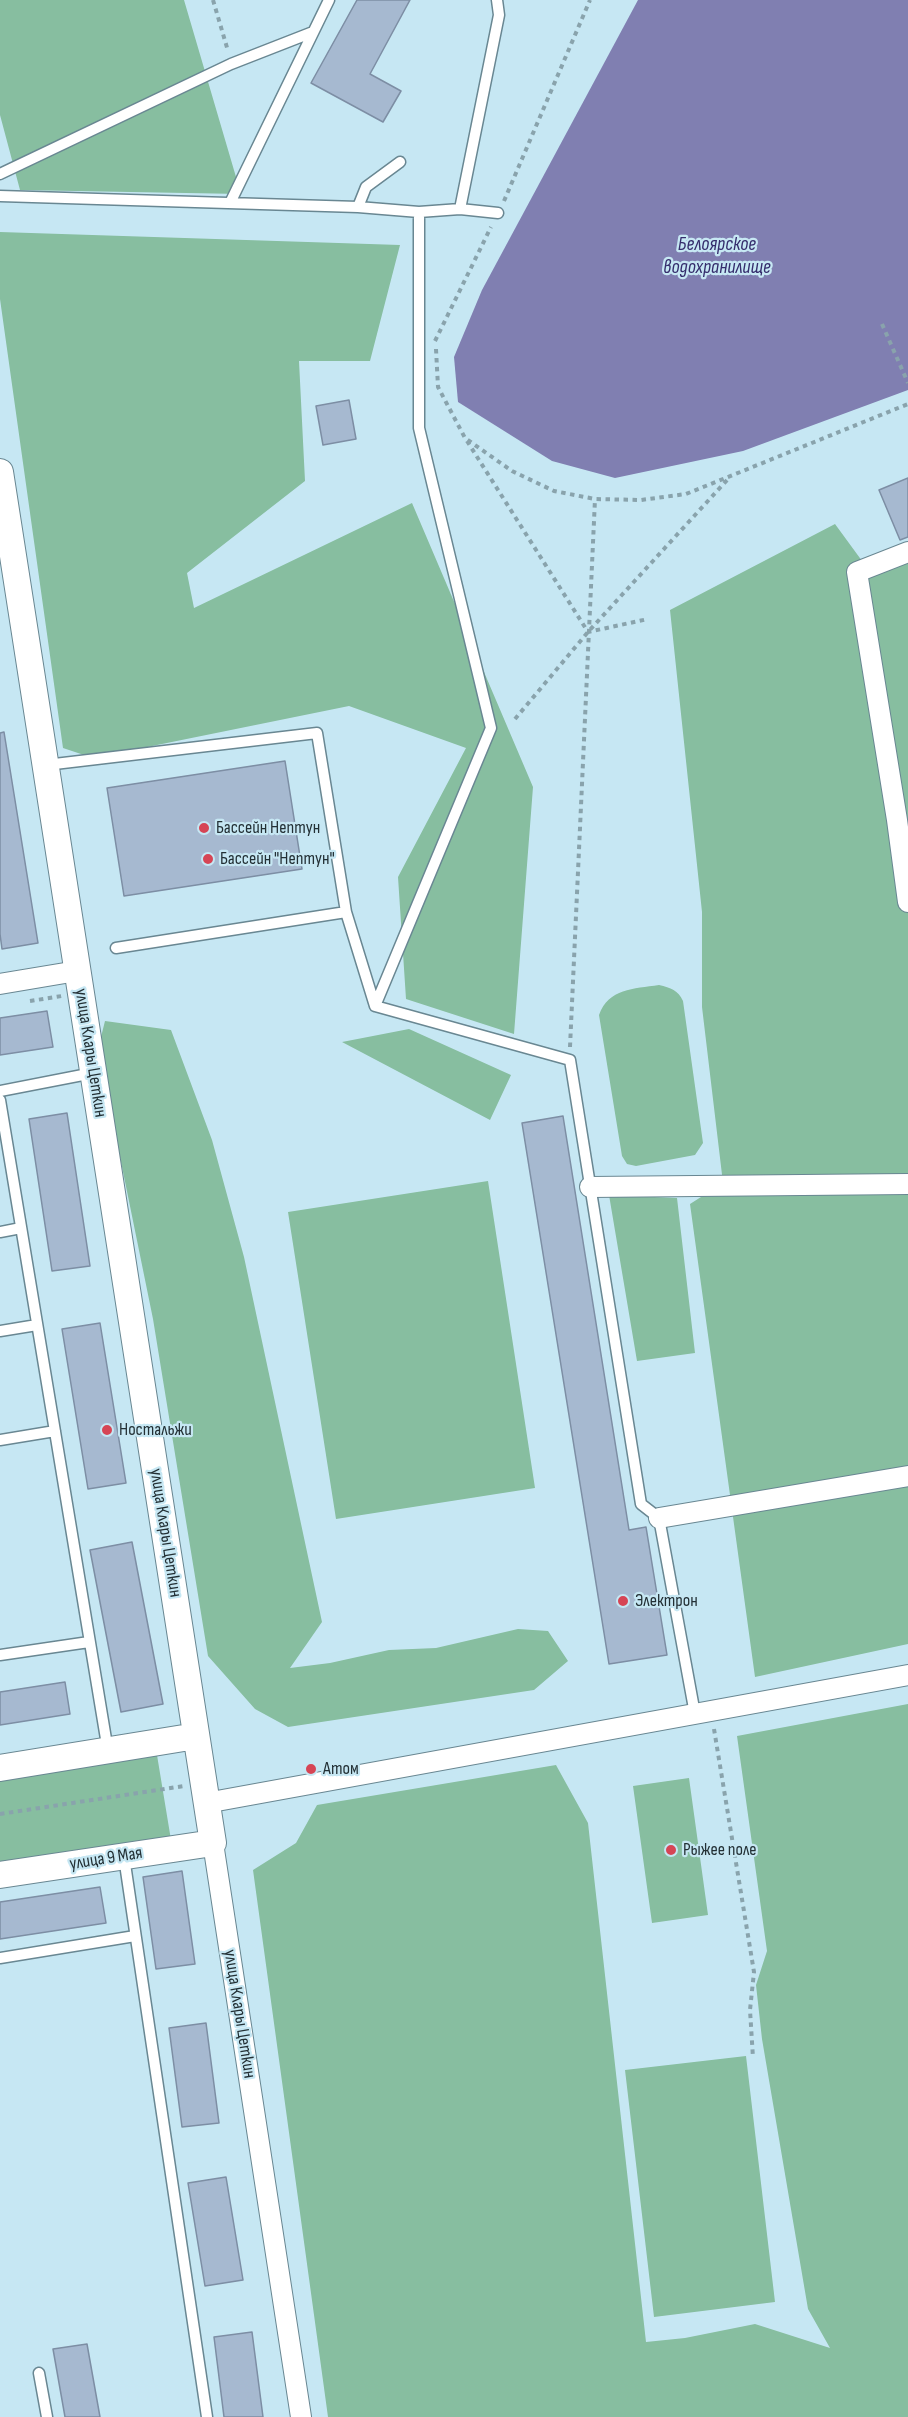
<!DOCTYPE html>
<meta charset="utf-8">
<style>
body{margin:0}
canvas{display:block;background:#c6e7f3}
</style>
<canvas width="908" height="2417"></canvas>
<script>
const context = document.querySelector('canvas').getContext('2d');
context.lineJoin = 'round';
function paint(path, color) {
  context.fillStyle = color;
  context.fill(path, 'evenodd');
}
function trace(path, color, width, dash) {
  context.strokeStyle = color;
  context.lineWidth = width;
  context.lineCap = dash ? 'butt' : 'round';
  context.setLineDash(dash || []);
  context.stroke(path);
}
function label(font, color, halo, rows, align = 'center') {
  context.font = font + ' "Sofia Sans Condensed",sans-serif';
  context.lineWidth = 4.5;
  context.setLineDash([]);
  context.textBaseline = 'middle';
  context.strokeStyle = halo;
  context.fillStyle = color;
  for (const [text, x, y, turn = 0] of rows) {
    context.save();
    context.translate(x, y);
    context.rotate((+turn || 0) * Math.PI / 180);
    context.textAlign = isNaN(turn) ? turn : align;
    if (halo) context.strokeText(text, 0, 0);
    context.fillText(text, 0, 0);
    context.restore();
  }
}
const green = new Path2D(`
 M 0,0 L 184,0 L 241,194 L 20,190 L 0,115 Z
 M 0,232 L 400,245 L 370,361 L 299,361 L 305,481 L 187,573 L 194,608 L 412,503 L 533,787 L 514,1034 L 406,999 L 398,877 L 466,748 L 349,706 L 93,758 L 63,748 L 0,299 Z
 M 835,524 L 865,565 L 908,553 L 908,1644 L 755,1677 L 690,1204 L 723,1183 L 702,1007 L 702,912 L 670,610 Z
 M 659,985 C 671,988 678,990 683,1001 L 703,1143 L 695,1155 L 636,1166 L 627,1164 L 622,1156 L 599,1015 C 609,988 633,989 659,985 Z
 M 105,1021 L 171,1030 L 212,1140 L 244,1257 L 322,1622 L 290,1668 L 330,1663 L 389,1650 L 436,1648 L 518,1629 L 548,1631 L 568,1661 L 534,1690 L 288,1727 L 255,1709 L 208,1656 L 153,1319 L 98,1049 Z
 M 409,1029 L 511,1075 L 490,1120 L 342,1042 Z
 M 488,1181 L 535,1488 L 336,1519 L 288,1212 Z
 M 609,1195 L 677,1198 L 695,1353 L 637,1361 Z
 M 908,1704 L 908,2417 L 328,2417 L 253,1870 L 296,1843 L 317,1805 L 556,1765 L 588,1823 L 646,2342 L 685,2338 L 755,2324 L 830,2348 L 808,2309 L 762,2039 L 756,1985 L 767,1951 L 737,1736 Z
 M 157,1755 L 171,1840 L 0,1866 L 0,1781 Z
 M 689,1778 L 708,1915 L 652,1923 L 633,1786 Z
 M 746,2056 L 775,2302 L 654,2317 L 625,2070 Z`);
const water = new Path2D(`
 M 638,0 L 908,0 L 908,390 L 743,451 L 615,478 L 552,461 L 458,402 L 454,357 L 482,290 Z`);
const building = new Path2D(`
 M 357,0 L 410,0 L 370,74 L 401,91 L 383,122 L 311,83 Z
 M 349,400 L 356,439 L 323,445 L 316,406 Z
 M 908,478 L 908,537 L 900,540 L 879,490 Z
 M 4,732 L 38,943 L 2,949 L 0,934 L 0,733 Z
 M 285,761 L 302,869 L 124,896 L 107,788 Z
 M 47,1011 L 53,1047 L 0,1055 L 0,1018 Z
 M 67,1113 L 90,1266 L 52,1271 L 29,1119 Z
 M 563,1116 L 629,1530 L 646,1527 L 667,1655 L 609,1664 L 522,1123 Z
 M 100,1323 L 126,1483 L 88,1489 L 62,1329 Z
 M 132,1542 L 163,1704 L 121,1712 L 90,1550 Z
 M 65,1682 L 70,1714 L 0,1725 L 0,1692 Z
 M 182,1871 L 195,1964 L 156,1969 L 143,1877 Z
 M 100,1887 L 106,1923 L 0,1939 L 0,1902 Z
 M 206,2023 L 219,2123 L 182,2127 L 169,2028 Z
 M 226,2177 L 243,2280 L 205,2286 L 188,2183 Z
 M 252,2332 L 263,2417 L 224,2417 L 214,2337 Z
 M 87,2344 L 100,2417 L 65,2417 L 53,2349 Z`);
const path = new Path2D(`
 M 213,0 L 228,51
 M 504,201 L 590,0
 M 882,324 L 908,383
 M 435,341 L 491,227
 M 436,349 L 438,387 L 465,438 L 512,471 L 554,491 L 595,499 L 641,500 L 686,494 L 908,404
 M 467,441 L 588,632 L 648,619
 M 515,719 L 588,632 L 728,479
 M 30,1001 L 62,996
 M 570,1047 L 595,499
 M 714,1729 L 754,1972 L 750,2010 L 753,2058
 M 0,1814 L 184,1786`);
const service = new Path2D(`
 M 0,174 L 231,64 L 313,32
 M 0,196 L 358,207 L 419,212
 M 230,203 L 329,0
 M 358,207 L 366,187 L 400,162
 M 460,209 L 499,15 L 497,0
 M 46,765 L 317,733 L 346,912 L 375,1006 L 570,1060 L 641,1504 L 659,1518 L 695,1714
 M 116,948 L 346,912
 M 375,1006 L 491,728 L 419,428 L 419,212 L 460,209 L 498,213
 M 0,1091 L 93,1073
 M 0,1100 L 108,1751
 M 0,1232 L 21,1228
 M 0,1331 L 37,1325
 M 0,1440 L 55,1431
 M 0,1655 L 89,1642
 M 124,1857 L 207,2417
 M 0,1958 L 135,1936
 M 39,2373 L 47,2417`);
const minor = new Path2D(`
 M 908,552 L 857,572 L 897,820 L 908,902
 M 0,984 L 77,971
 M 590,1187 L 908,1184
 M 659,1518 L 908,1476
 M 206,1803 L 908,1675
 M 213,1843 L 301,2417`);
const tertiary = new Path2D(`
 M 0,472 L 213,1843 L 0,1875
 M 0,1768 L 196,1736`);
const markers = [
 [204,828,6,"#d64555"],
 [208,859,6,"#d64555"],
 [107,1430,6,"#d64555"],
 [623,1601,6,"#d64555"],
 [311,1769,6,"#d64555"],
 [671,1850,6,"#d64555"]
];
const poiNames = [
 ["Бассейн Нептун",216,828],
 ["Бассейн \"Нептун\"",220,859],
 ["Ностальжи",119,1430],
 ["Электрон",635,1601],
 ["Атом",323,1769],
 ["Рыжее поле",683,1850]
];
const streetNames = [
 ["улица Клары Цеткин",90,1053,81],
 ["улица Клары Цеткин",165,1533,81],
 ["улица 9 Мая",106,1859,-9],
 ["улица Клары Цеткин",239,2014,81]
];
const waterNames = [
 ["Белоярское",717,245],
 ["водохранилище",717,268]
];
paint(green, '#87bea0');
paint(water, '#807fb1');
paint(building, '#a6b9d0');
trace(building, '#7d8ea4', 1.5);
trace(service, '#698792', 13);
trace(minor, '#698792', 22);
trace(tertiary, '#698792', 28);
trace(path, '#89a3ac', 4, [4.5, 4.5]);
trace(service, '#fff', 10);
trace(minor, '#fff', 20);
trace(tertiary, '#fff', 26);
for (const [x, y, r, color] of markers) {
  const dot = new Path2D();
  dot.arc(x, y, r, 0, 2 * Math.PI);
  context.fillStyle = color;
  context.fill(dot);
  trace(dot, '#c6e7f3', 2);
}
label('18px', '#233035', '#c6e7f3', poiNames, 'left');
label('18px', '#233035', '#c6e7f3', streetNames);
label('italic 20px', '#352d6c', '#c6e7f3', waterNames);
</script>
